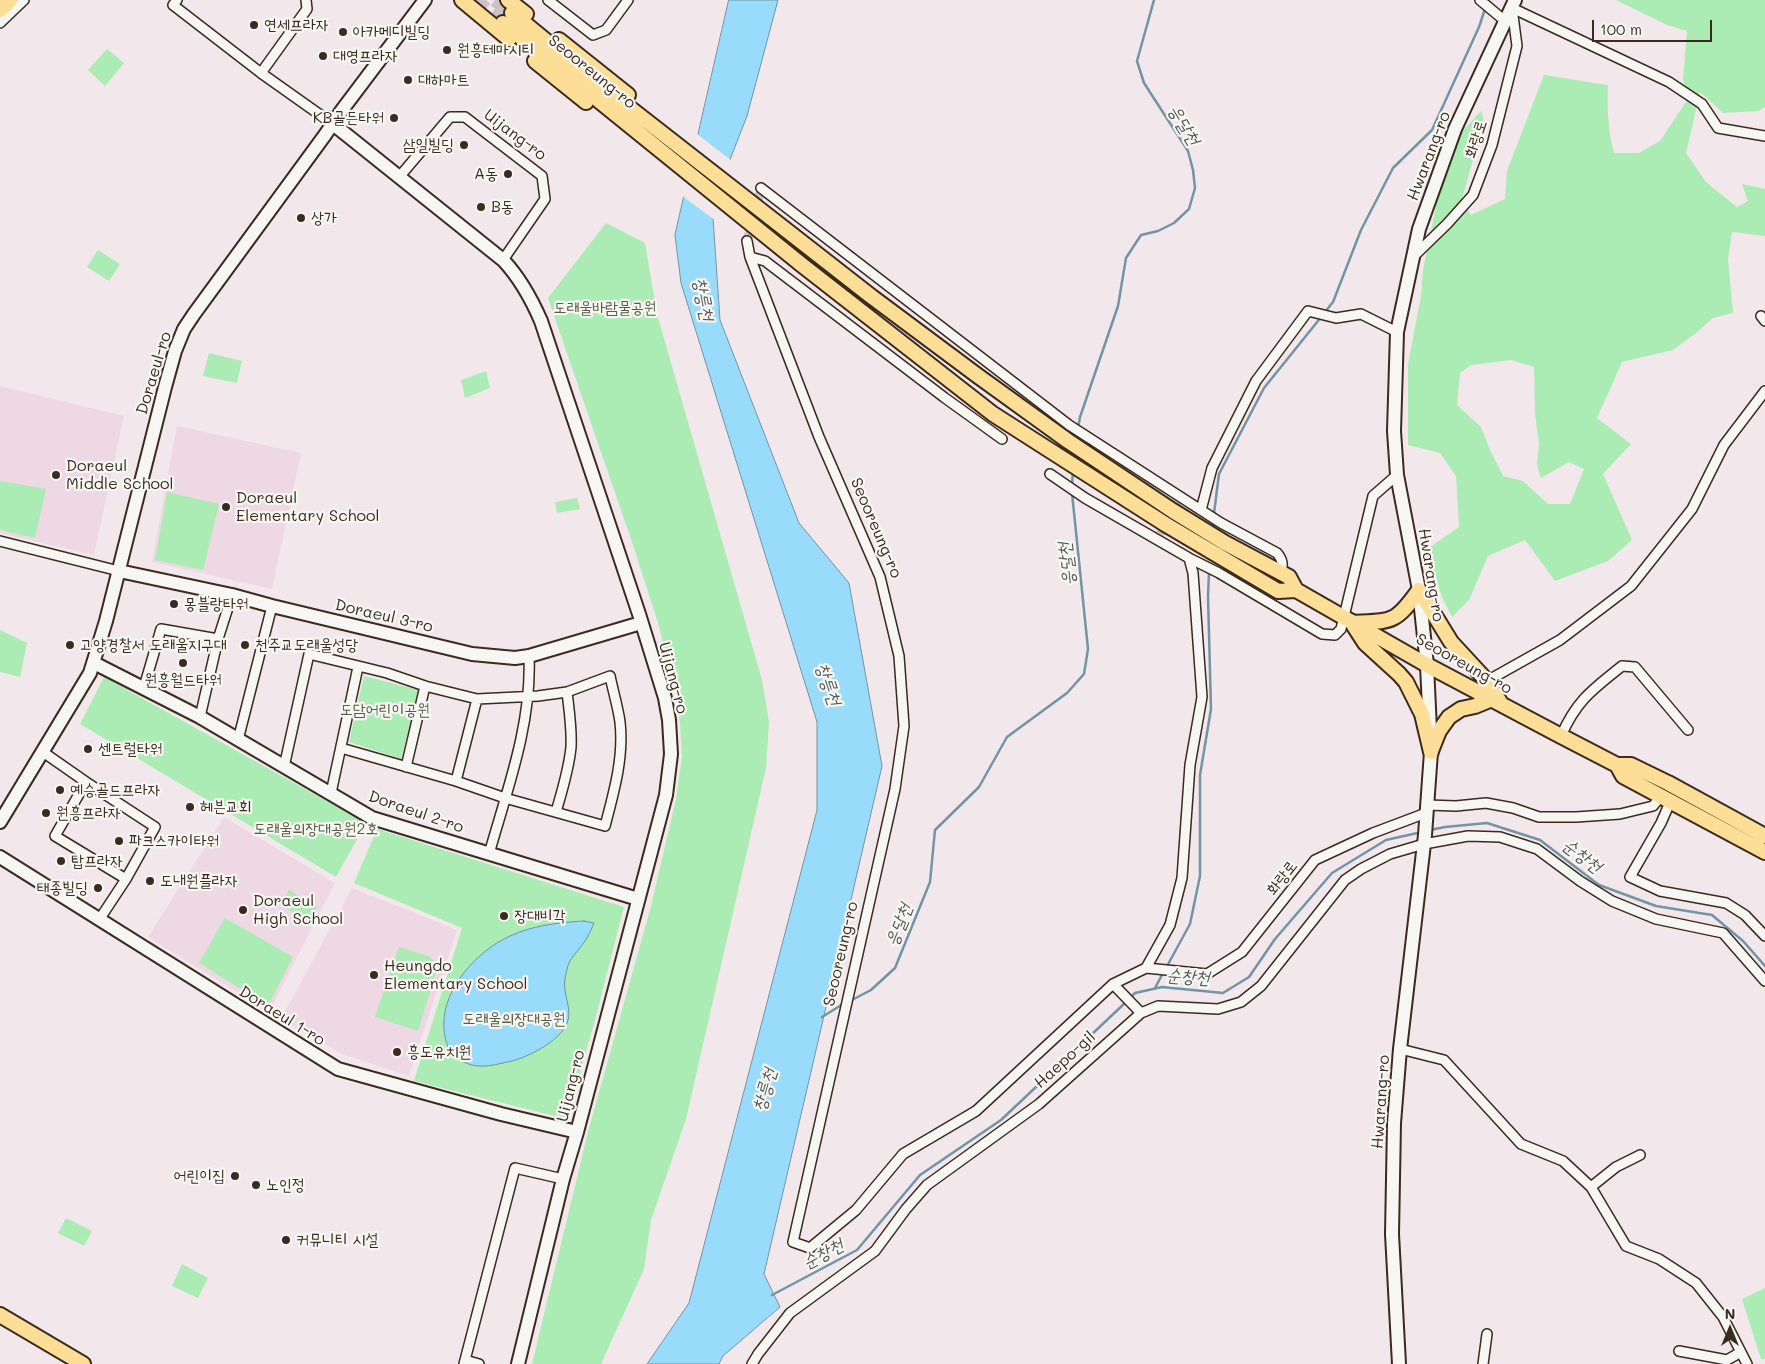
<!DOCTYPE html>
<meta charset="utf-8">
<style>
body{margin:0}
#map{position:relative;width:1765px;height:1364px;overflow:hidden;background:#f2e8ec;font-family:Mali,sans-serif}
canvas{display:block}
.north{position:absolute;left:1705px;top:1304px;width:50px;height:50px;-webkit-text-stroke:4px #f6f6f2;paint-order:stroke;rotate:0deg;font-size:14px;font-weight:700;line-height:20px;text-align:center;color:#3b2a1e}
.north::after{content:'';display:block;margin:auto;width:18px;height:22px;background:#3b2a1e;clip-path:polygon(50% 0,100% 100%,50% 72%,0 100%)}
.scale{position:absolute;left:1592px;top:20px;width:120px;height:22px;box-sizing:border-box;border:2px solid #3b2a1e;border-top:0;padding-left:6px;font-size:15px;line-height:18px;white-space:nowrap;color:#3b2a1e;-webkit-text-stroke:4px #f6f6f2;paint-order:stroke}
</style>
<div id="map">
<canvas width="1765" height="1364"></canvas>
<div class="north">N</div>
<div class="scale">100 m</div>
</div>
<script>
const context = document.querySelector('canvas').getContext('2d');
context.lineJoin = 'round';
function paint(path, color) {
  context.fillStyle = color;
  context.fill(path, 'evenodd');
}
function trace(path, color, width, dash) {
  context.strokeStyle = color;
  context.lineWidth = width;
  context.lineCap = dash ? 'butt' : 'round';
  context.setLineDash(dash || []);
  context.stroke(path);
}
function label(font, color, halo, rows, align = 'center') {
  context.font = font + ' Mali,"Poor Story",sans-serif';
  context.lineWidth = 4.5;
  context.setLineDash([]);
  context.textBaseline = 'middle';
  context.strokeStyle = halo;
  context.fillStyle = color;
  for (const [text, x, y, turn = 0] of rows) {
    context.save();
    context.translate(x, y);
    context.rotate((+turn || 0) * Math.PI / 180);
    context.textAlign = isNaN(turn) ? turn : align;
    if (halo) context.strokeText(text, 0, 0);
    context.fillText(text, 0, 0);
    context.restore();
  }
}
const built = new Path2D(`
 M 0,386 L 124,416 L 94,555 L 0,533 Z
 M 177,426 L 301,453 L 272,589 L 152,562 Z
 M 224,817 L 335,883 L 269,1012 L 148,937 Z
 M 352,888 L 457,930 L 409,1076 L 342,1054 L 281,1019 Z`);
const green = new Path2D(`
 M 1616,0 L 1765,0 L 1765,107 L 1758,111 L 1723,113 L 1700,92 L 1686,153 L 1706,182 L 1737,207 L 1748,201 L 1742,184 L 1765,189 L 1765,236 L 1732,232 L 1728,259 L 1733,313 L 1713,318 L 1696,333 L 1673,350 L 1622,362 L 1597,418 L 1631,444 L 1603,474 L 1632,540 L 1608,561 L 1555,581 L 1525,540 L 1488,556 L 1469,600 L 1452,617 L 1442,597 L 1427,549 L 1459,527 L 1456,476 L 1440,453 L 1408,445 L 1408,364 L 1421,296 L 1423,270 L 1441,182 L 1459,135 L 1481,111 L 1486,129 L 1473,160 L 1462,199 L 1471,215 L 1505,199 L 1507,171 L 1544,75 L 1608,85 C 1607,109 1608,130 1614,153 L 1639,153 L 1660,141 L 1688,99 L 1683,79 L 1687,31 L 1667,25 ZM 1511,360 L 1534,367 L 1535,414 L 1539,444 L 1537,465 L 1541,478 L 1569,462 L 1584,469 L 1570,504 L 1548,504 L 1523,481 L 1503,476 L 1490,450 L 1481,427 L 1457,405 L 1460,373 L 1471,365 Z
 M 107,49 L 124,63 L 105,86 L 88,70 Z
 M 606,223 L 645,243 L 657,314 L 762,680 L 769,722 L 766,768 L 686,1119 L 651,1220 L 644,1269 L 601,1364 L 532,1364 L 588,1132 L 651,906 L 676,799 L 682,756 L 680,723 L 676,696 L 659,626 L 632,542 L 548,298 Z
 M 98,250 L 120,264 L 109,281 L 87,267 Z
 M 209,353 L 242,361 L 237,383 L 203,376 Z
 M 486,371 L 490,388 L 465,398 L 461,380 Z
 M 0,481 L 46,489 L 35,538 L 0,530 Z
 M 167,492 L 219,504 L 203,570 L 155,560 Z
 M 577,498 L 580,509 L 557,513 L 555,502 Z
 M 0,630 L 27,643 L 20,677 L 0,672 Z
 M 364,676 L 419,690 L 401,759 L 349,742 Z
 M 104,677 L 366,823 L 336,877 L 80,724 Z
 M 377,829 L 624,907 L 595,1020 L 567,1119 L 414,1081 L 462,928 L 354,883 Z
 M 289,890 L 317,907 L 308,922 L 280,904 Z
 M 225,918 L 293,957 L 268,1006 L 199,963 Z
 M 399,947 L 429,956 L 438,966 L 418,1031 L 375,1017 Z
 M 66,1218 L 92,1231 L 84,1246 L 58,1233 Z
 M 182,1264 L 208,1278 L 198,1298 L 172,1286 Z
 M 1765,1288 L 1765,1359 L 1761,1359 L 1742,1299 Z`);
const water = new Path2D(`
 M 729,0 L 778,0 L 747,116 L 731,157 L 713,218 L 720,320 L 799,523 L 849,583 L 882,766 L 764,1274 L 780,1307 L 723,1356 L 719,1364 L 647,1364 L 689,1303 L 817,810 L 817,722 L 681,283 L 675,235 Z
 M 584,921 L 594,923 C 590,933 586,941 579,949 C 576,953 572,957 570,961 C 567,966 566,974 565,979 C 562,995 575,1011 565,1027 C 557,1042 528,1057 512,1061 C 502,1063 489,1067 478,1066 C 466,1065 453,1058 448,1047 C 433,1009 460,969 491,947 C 519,927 551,923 584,921 Z`);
const pier = new Path2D(`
 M 696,133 L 732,161 L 716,221 L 681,195 Z`);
const stream = new Path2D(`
 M 1325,312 L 1333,302 L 1361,230 L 1393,168 L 1432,130 L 1479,27 L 1485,9
 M 1078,428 L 1080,417 L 1118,306 L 1126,258 L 1141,235 L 1158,231 L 1174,223 L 1189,209 L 1195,188 L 1193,170 L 1188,151 L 1144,83 L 1137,61 L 1154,0
 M 1072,485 L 1073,471
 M 1212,529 L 1219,474 L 1264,388 L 1322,316
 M 1430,830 L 1445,827 L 1487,823 L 1540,840 L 1599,885 L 1656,906 L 1712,915 L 1743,941 L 1765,966
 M 1166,968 L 1190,924 L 1200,876 L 1200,775 L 1211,709 L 1208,596 L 1209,572
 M 1155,988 L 1163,973
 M 1130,998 L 1135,993 L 1162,987 L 1223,993 L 1249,977 L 1275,939 L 1332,873 L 1386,840 L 1422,832
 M 850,1001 L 871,990 L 895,968 L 930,882 L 935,830 L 979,787 L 1007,737 L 1067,693 L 1084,674 L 1088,649 L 1072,493
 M 822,1017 L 843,1004
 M 772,1295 L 857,1250 L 920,1175 L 1001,1120 L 1126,1002`);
const streetTunnel = new Path2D(`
 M 747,241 L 761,188
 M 1160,534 L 1177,502`);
const primaryTunnel = new Path2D(`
 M 475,0 L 503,23
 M 495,0 L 512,13`);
const street = new Path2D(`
 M 177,0 L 173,5 L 261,73 L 333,124
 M 548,0 L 593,35 L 606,30 L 628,0
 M 1480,0 L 1505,21
 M 1512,8 L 1669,82 L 1702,104 L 1718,128 L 1765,136
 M 0,23 L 24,0
 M 261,73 L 307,9 L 306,0
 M 400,176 L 450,117 L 465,117 L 542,176 L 545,199 L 503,260
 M 761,188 L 1069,425 L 1221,523 L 1277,553 C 1283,560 1283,565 1281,573
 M 747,241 L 750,257 L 819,437 L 880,577 L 899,656 L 904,726 L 895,789 L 793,1242 L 810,1248 L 856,1210 L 903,1154 L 976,1111 L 1113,984 L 1146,968 L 1207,974 L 1242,952 L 1315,860 L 1373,833 L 1426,813
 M 1414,256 L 1447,224 L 1473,195 L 1492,145 L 1517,46 L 1512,8
 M 750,257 L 765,261 L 945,398 L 1002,439
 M 1761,316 L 1765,321
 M 1050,474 L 1085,498 L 1189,558 L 1219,573 L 1322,634 L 1335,635 L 1341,629 L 1373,496 L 1397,475
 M 1201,510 L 1212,468 L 1256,381 L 1308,311 L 1336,318 L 1361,314 L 1397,332
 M 0,541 L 119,571
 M 1487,681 L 1560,640 L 1631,586 L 1692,509 L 1724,445 L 1765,391
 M 144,687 L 161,629 L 218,639
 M 200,717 L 218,639 L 232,595
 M 1561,736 C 1577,700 1592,690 1622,666 L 1635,667 L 1688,730
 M 238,740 L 272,606
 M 43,752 L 86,782 L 155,827 L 126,879 L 99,920
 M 284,767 L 309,654 L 387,673 L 425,686 L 477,699 L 538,696 L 567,692 L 610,676 C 613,691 618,707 620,722 C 624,757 614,792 605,826 L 505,798 L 456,781 L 341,748
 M 406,767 L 425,686
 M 456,781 L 477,699
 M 86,782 L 55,836 L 126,879
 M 331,793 L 358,667
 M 1671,800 L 1661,823 L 1630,877 L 1660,891 L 1726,903 L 1745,915 L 1765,936
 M 1427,805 L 1456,806 L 1486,803 L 1513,808 L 1539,817 L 1576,817 L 1620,814 L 1653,806 L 1662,795
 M 556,812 C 562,791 569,769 571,747 C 572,728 569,710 567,692
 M 489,854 C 507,790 532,724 529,656
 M 1146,968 L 1170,925 L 1182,878 L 1190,765 L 1202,697 L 1193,573 L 1189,558
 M 1113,984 L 1141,1013
 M 1400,1049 L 1444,1060 L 1521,1144 L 1563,1161 L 1591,1187 L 1626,1246 L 1659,1259 L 1696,1283 L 1723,1317 L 1747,1364
 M 1591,1187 L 1616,1167 L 1640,1155
 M 1679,1351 L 1727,1360 L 1741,1352
 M 465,1360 L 479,1364
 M 464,1364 L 515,1168 L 563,1179
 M 752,1364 L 758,1354 L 790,1313 L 875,1251 L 906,1209 L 927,1185 L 1039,1104 L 1141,1013 L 1158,1006 L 1218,1009 L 1241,1002 L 1261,986 L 1345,880 L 1361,869 L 1390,854 L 1424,844 L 1468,836 L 1500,837 L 1537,849 L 1580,881 L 1612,901 L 1656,919 L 1723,933 L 1765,981
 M 1483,1364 L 1487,1334`);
const secondary = new Path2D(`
 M 333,124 L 503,260 C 520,278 531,298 541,321 L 639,614 L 665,698 L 669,720 L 671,754 L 666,795 L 577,1132 L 563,1179 L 518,1364
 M 119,571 L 232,595 L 272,606 L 472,654 L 515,658 L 529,656 L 641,623
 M 94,663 L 200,717 L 372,818 L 638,899
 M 0,822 L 90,673 L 106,621 L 165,387 L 175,351 L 184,329 L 194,314 L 325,135 L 342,110 L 425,0
 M 0,857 L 338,1069 L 501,1114 L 577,1132
 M 1399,1364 L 1392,1234 L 1394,1123 L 1400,1049 L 1425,835 L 1431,752 L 1427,665 L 1419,590 L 1397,475 L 1394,431 L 1397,332 L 1419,229 L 1455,129 L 1515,0`);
const primary = new Path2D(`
 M 462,0 L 509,39
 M 508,0 L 526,14
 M 512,13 L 585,73 L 872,297 L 978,376 L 1068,441 L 1173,511 L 1225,543 L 1289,577 L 1296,590
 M 503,23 L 802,265 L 993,414 L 1165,524 L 1278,591 L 1296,590 L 1427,665 L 1561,736 L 1617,765 L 1631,765 L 1668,783 L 1765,836
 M 559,40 L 628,95
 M 535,61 L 586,102
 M 1352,623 C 1392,621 1395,624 1419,590 L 1451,642 L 1487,681 L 1500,702
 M 1354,626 L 1365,643 L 1399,674 L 1406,682 L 1422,714 L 1431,752
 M 1431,751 L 1439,731 L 1449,717 L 1461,709 L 1475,706 L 1492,699
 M 1617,765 L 1623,776 L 1765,852
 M 0,1315 L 83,1364`);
const highway = new Path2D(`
 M 0,9 L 9,0`);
const markers = [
 [254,25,5,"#3b2a1e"],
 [343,32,5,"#3b2a1e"],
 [447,50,5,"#3b2a1e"],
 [323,56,5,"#3b2a1e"],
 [408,80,5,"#3b2a1e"],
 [394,118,5,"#3b2a1e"],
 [464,145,5,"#3b2a1e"],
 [508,174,5,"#3b2a1e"],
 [481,207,5,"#3b2a1e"],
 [301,218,5,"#3b2a1e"],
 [56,475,5,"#3b2a1e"],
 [226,507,5,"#3b2a1e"],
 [174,604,5,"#3b2a1e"],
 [70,645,5,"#3b2a1e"],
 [245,645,5,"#3b2a1e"],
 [183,663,5,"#3b2a1e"],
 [88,749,5,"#3b2a1e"],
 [60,790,5,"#3b2a1e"],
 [190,807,5,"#3b2a1e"],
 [46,813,5,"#3b2a1e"],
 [119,841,5,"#3b2a1e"],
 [61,861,5,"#3b2a1e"],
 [150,881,5,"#3b2a1e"],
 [98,888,5,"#3b2a1e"],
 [243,910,5,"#3b2a1e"],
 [504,916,5,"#3b2a1e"],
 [374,975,5,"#3b2a1e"],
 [397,1052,5,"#3b2a1e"],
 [235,1176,5,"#3b2a1e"],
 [256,1185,5,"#3b2a1e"],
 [286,1240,5,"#3b2a1e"]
];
const poiNames = [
 ["연세프라자",264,25],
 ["아카메디빌딩",353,32],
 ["원흥테마시티",457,50],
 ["대영프라자",333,56],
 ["대하마트",418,80],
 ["KB골든타워",384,118,"right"],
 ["삼일빌딩",454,145,"right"],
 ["A동",498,174,"right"],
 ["B동",491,207],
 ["상가",311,218],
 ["Doraeul",66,466],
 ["Middle School",66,484],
 ["Doraeul",236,498],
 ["Elementary School",236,516],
 ["몽블랑타워",184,604],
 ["고양경찰서 도래울지구대",80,645],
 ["천주교도래울성당",255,645],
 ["원흥월드타워",183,680,"center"],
 ["센트럴타워",98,749],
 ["예승골드프라자",70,790],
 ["헤븐교회",200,807],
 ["원흥프라자",56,813],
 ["파크스카이타워",129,841],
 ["탑프라자",71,861],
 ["도내원플라자",160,881],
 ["태종빌딩",88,888,"right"],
 ["Doraeul",253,901],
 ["High School",253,919],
 ["장대비각",514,916],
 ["Heungdo",384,966],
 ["Elementary School",384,984],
 ["흥도유치원",407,1052],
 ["어린이집",225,1176,"right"],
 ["노인정",266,1185],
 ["커뮤니티 시설",296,1240]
];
const streetNames = [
 ["Seooreung-ro",592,72,39],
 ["Uijang-ro",515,135,37],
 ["화랑로",1476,139,-72],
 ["Hwarang-ro",1429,156,-69],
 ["Doraeul-ro",154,373,-73],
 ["Seooreung-ro",876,528,67],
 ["Hwarang-ro",1431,575,81],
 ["Doraeul 3-ro",384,616,13],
 ["Seooreung-ro",1464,664,29],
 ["Uijang-ro",673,678,75],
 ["Doraeul 2-ro",416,812,19],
 ["화랑로",1282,878,-52],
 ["Seooreung-ro",841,954,-77],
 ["Doraeul 1-ro",282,1016,32],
 ["Haepo-gil",1065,1060,-42],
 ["Uijang-ro",571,1086,-76],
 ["Hwarang-ro",1381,1102,-86]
];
const parkNames = [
 ["도래울바람물공원",605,308],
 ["도담어린이공원",385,710],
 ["도래울의장대공원2호",316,829],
 ["도래울의장대공원",514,1019]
];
const waterNames = [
 ["응달천",1184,125,59],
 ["창릉천",703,299,79],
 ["응달천",1067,564,-96],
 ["창릉천",828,684,71],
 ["순창천",1582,856,37],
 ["응달천",899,925,-68],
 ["순창천",1188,977,4],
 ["창릉천",765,1090,-74],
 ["순창천",823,1254,-28]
];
paint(built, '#edd8e4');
paint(green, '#abebb4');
paint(water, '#98dbfa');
trace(water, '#7394a2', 1);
paint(pier, '#f2e8ec');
trace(stream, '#7394a2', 2.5);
trace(streetTunnel, '#cdc2c3', 9, [9, 4.5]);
trace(primaryTunnel, '#cdc2c3', 14, [14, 7]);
trace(street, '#3b2a1e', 12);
trace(secondary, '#3b2a1e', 16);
trace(primary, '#3b2a1e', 18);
trace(highway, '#3b2a1e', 20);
trace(street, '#f6f6f2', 9);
trace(secondary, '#f6f6f2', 12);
trace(primary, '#fdde96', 14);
trace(highway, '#fdde96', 16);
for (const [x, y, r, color] of markers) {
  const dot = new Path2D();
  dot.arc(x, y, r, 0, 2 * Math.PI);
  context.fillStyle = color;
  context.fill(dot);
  trace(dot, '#f6f6f2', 2);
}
label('16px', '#3b2a1e', '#f6f6f2', poiNames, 'left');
label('16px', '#3b2a1e', '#f6f6f2', streetNames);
label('16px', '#575a44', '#f6f6f2', parkNames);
label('italic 18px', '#525655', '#f6f6f2', waterNames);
</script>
